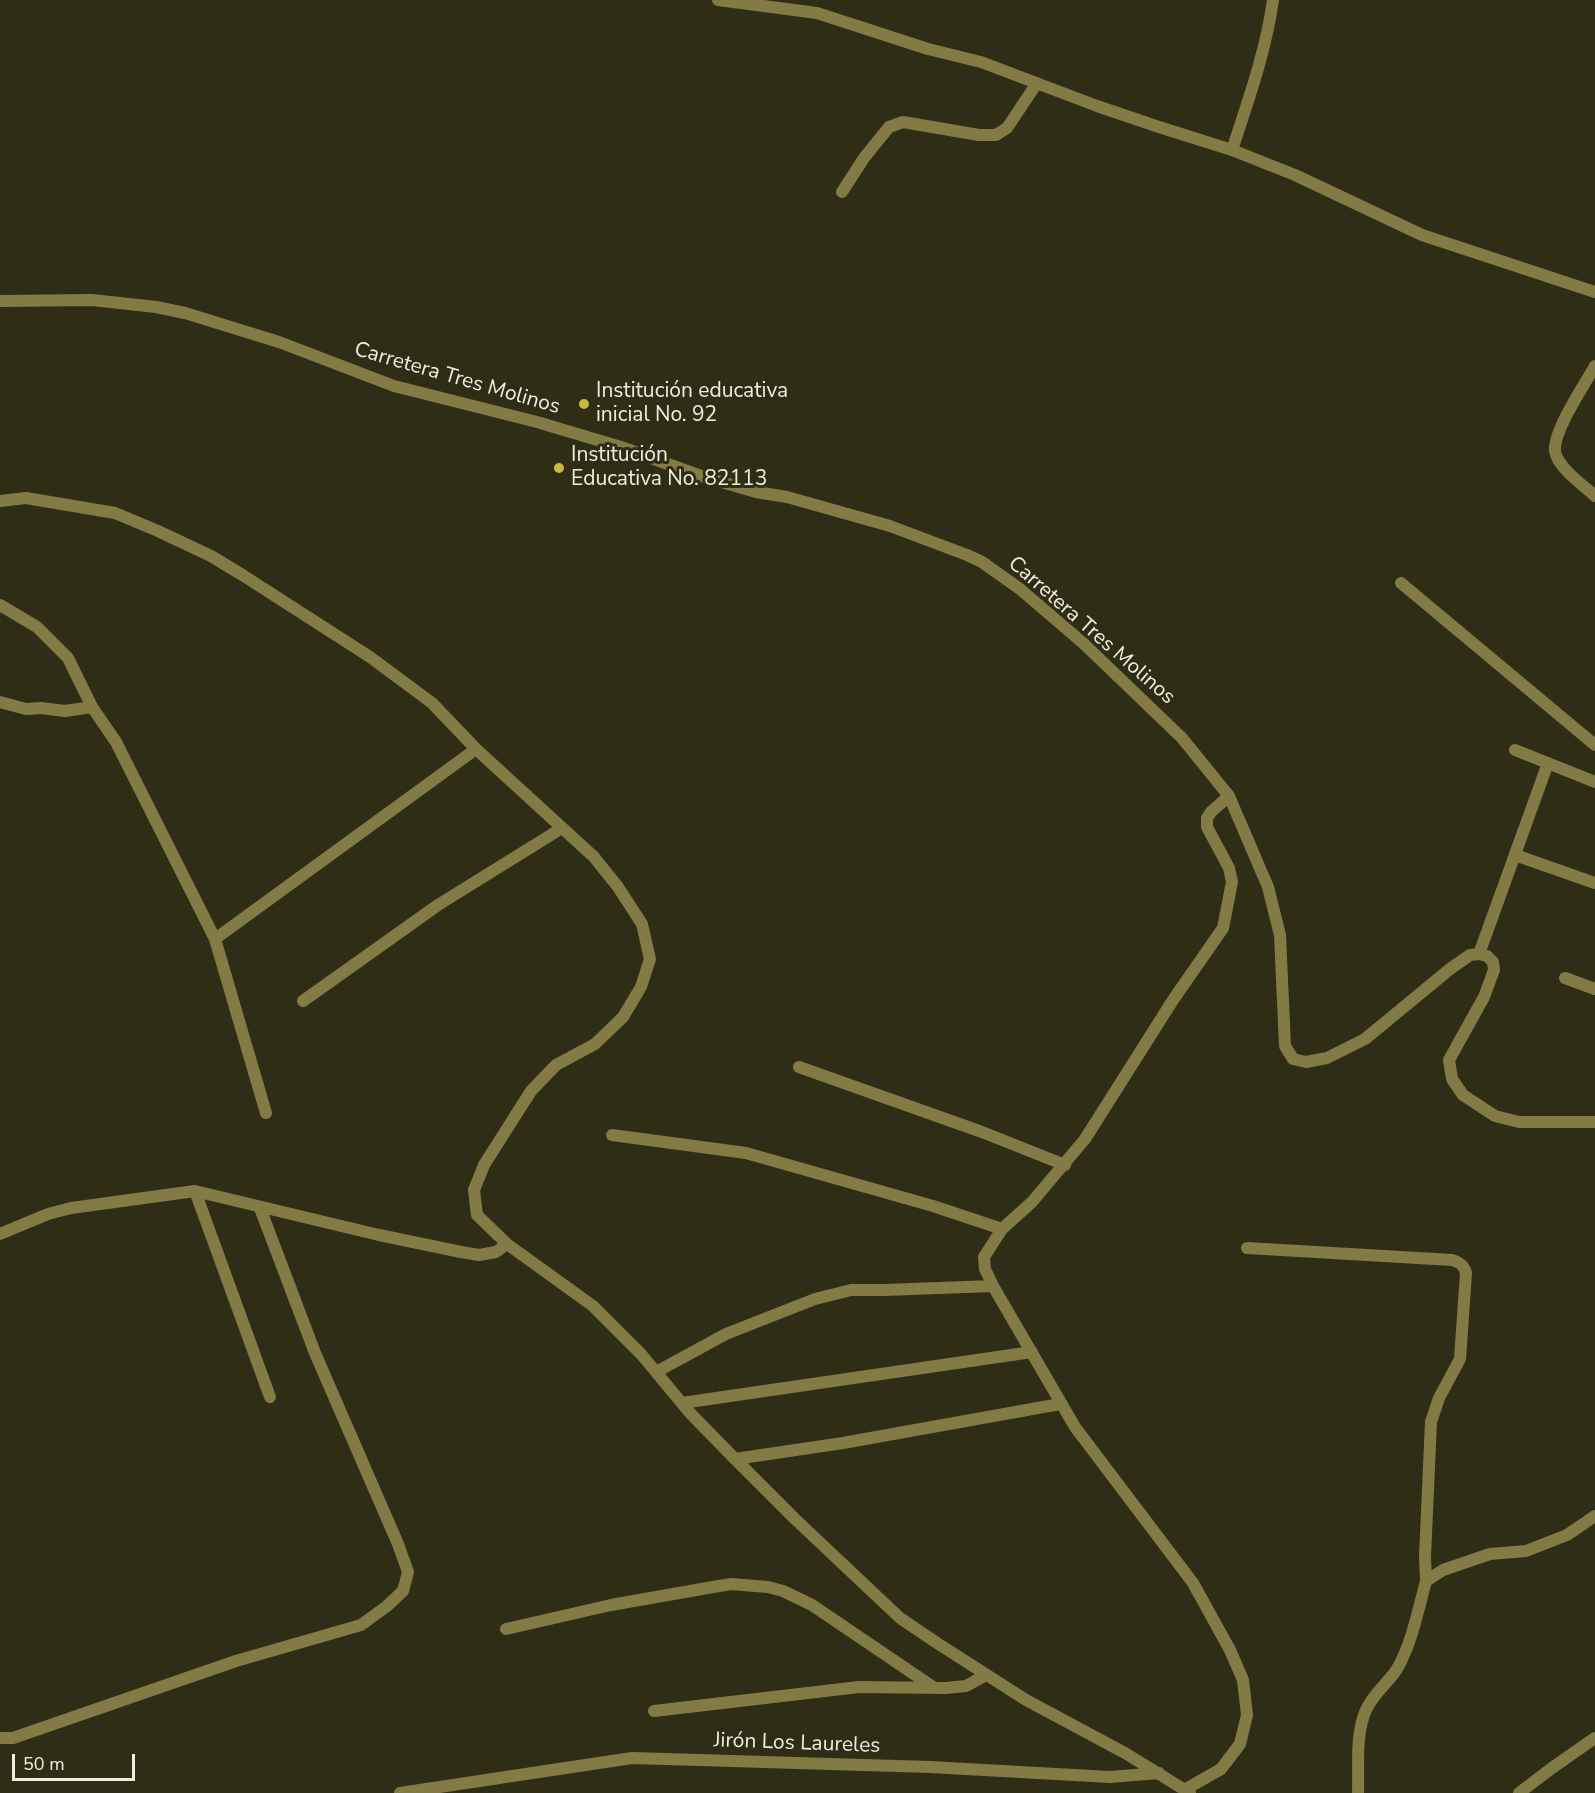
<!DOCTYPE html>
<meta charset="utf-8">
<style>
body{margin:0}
#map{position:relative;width:1595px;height:1793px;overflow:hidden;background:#302d16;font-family:"Nunito Sans",sans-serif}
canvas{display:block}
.scale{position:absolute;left:12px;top:1754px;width:123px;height:27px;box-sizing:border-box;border:3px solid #efeddf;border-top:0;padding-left:8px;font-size:18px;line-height:21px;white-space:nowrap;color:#efeddf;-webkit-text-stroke:4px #302d16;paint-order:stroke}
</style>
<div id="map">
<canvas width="1595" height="1793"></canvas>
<div class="scale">50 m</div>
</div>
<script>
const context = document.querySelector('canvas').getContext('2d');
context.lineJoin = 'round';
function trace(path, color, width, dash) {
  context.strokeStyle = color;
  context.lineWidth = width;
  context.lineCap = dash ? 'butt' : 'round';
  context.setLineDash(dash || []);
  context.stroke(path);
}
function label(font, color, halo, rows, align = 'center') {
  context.font = font + ' "Nunito Sans",sans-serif';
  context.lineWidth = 6;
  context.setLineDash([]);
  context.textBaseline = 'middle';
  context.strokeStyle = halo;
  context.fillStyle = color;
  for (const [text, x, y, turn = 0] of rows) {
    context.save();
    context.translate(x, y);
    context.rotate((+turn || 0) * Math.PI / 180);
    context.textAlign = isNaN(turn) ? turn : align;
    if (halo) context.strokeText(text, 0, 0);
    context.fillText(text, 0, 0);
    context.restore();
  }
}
const minor = new Path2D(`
 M 718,0 L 817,13 L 928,49 L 981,62 L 1097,106 L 1159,127 L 1232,150
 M 842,192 L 864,158 L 889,127 L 903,122 L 979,135 L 996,135 L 1007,128 L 1037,83
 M 0,301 L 92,300 L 156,307 L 185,313 L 279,342 L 394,386 L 537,422 L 621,447 L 701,476 L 756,492 L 787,497 L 890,526 L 967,555 L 982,562 L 1020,589 L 1083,643 L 1182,738 L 1229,796
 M 1595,366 C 1585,384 1553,431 1555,451 C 1557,467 1584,486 1595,496
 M 0,501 L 26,498 L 115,513 L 158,531 L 211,556 L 244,576 L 370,657 L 432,703 L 476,749 L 594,857 L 618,887 L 642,924 L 650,959 L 641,987 L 623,1017 L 595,1044 L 556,1065 L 531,1091 L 484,1165 L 474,1190 L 477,1215 L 507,1244 L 593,1306 L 641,1354 L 690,1413 L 735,1459 L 795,1519 L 900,1618 L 937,1643 L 1026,1700 L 1125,1753 L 1190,1793
 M 1401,583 L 1595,745
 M 0,605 L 37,627 L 68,658 L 92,707 L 65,711 L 41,708 L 26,709 L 0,702
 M 92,707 L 116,742 L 215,939 L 266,1113
 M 1515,750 L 1595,782
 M 1515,855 L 1595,883
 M 215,939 L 476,749
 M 1479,954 L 1548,763
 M 1565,978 L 1595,989
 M 303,1001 L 438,905 L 562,828
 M 799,1067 L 982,1132 L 1065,1165
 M 612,1135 L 746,1153 L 933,1206 L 1002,1229
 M 0,1234 L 48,1214 L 71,1208 L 195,1191
 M 1247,1248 L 1452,1260 C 1459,1262 1464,1265 1466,1273 L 1460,1359 L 1439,1398 L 1431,1422 L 1425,1556 L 1426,1581
 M 656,1372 L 726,1334 L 815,1299 L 851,1290 L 884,1290 L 993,1286
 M 270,1397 L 195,1191 L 379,1235 L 461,1252 L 479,1255 L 496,1252 L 507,1244
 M 682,1403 L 1032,1352
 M 735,1459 L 843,1443 L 1060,1404
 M 506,1629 L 611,1605 L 713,1587 L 731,1584 L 768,1587 L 783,1591 L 812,1605 L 933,1687
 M 654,1711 L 859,1687 L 946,1688 L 966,1686 L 986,1675
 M 0,1738 L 13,1738 L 236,1661 L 361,1625 L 387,1606 L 403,1591 L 408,1572 L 398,1544 L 315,1353 L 260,1208
 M 1186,1789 L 1221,1769 L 1240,1744 L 1247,1715 L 1243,1680 L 1230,1650 L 1193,1583 L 1075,1427 L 993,1286 L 985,1269 L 984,1257 L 1002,1229 L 1032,1202 L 1085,1139 L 1173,1000 L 1223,928 L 1232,882 L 1229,868 L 1207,827 L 1207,818 L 1211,812 L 1229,796 L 1268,887 L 1280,935 L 1285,1046 L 1293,1059 L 1306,1062 L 1327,1058 L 1365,1039 L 1450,969 L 1470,955 L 1479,954 L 1487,956 L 1493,962 L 1494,970 L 1484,997 L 1449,1060 L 1452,1079 L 1463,1095 L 1495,1116 L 1519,1122 L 1595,1122
 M 400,1793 L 632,1758 L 930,1767 L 1110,1777 L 1159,1773
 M 1358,1793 C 1359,1767 1355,1734 1366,1710 C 1373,1694 1388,1683 1397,1669 C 1412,1643 1418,1610 1426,1581 L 1443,1570 L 1490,1554 L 1526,1551 L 1567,1535 L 1595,1516
 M 1519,1793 L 1552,1768 L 1595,1738`);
const tertiary = new Path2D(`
 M 1273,0 C 1266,51 1248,101 1232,150 L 1295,175 L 1422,235 L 1595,292`);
const markers = [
 [584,404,6,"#caba39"],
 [559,468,6,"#caba39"]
];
const streetNames = [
 ["Carretera Tres Molinos",457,379,16],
 ["Carretera Tres Molinos",1091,631,41],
 ["Jirón Los Laureles",797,1744,2]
];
const poiNames = [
 ["Institución educativa",596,392],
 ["inicial No. 92",596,416],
 ["Institución",571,456],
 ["Educativa No. 82113",571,480]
];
trace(minor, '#827b46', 12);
trace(tertiary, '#827b46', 12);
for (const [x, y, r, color] of markers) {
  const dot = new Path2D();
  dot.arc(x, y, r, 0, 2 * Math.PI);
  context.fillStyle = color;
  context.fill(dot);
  trace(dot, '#302d16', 2);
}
label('21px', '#efeddf', '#302d16', streetNames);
label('21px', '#efeddf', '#302d16', poiNames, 'left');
</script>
